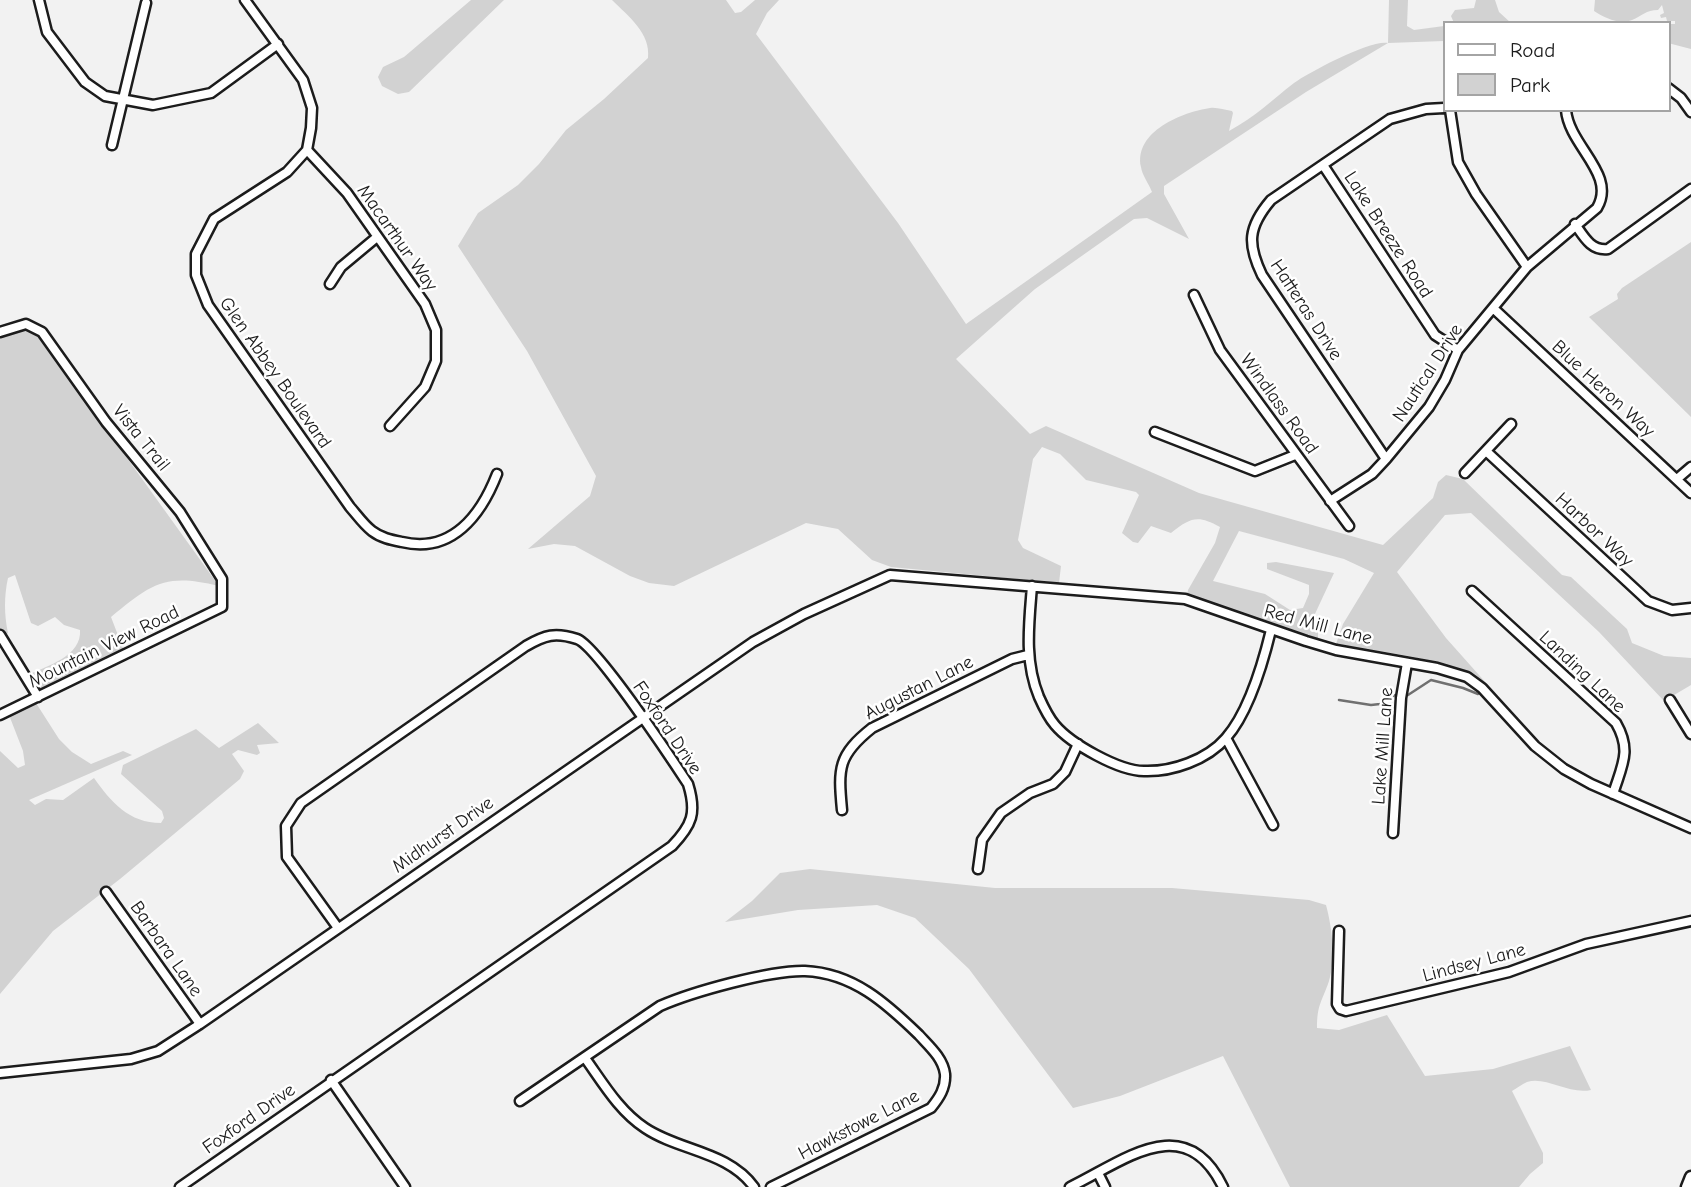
<!DOCTYPE html>
<style>
body{margin:0}
#map{position:relative;width:1691px;height:1187px;overflow:hidden;background:#f2f2f2;font-family:"Comic Neue",sans-serif}
canvas{display:block}
.legend{position:absolute;left:1443px;top:21px;width:228px;height:91px;box-sizing:border-box;background:#fff;border:2px solid #a4a4a4;margin:0;padding:9px 12px;list-style:none;font-size:21px;color:#1c1c1c}
.legend li{display:flex;align-items:center;gap:14px;height:35px}
.legend b{width:35px;border:2px solid #a4a4a4}
</style>
<div id="map">
<canvas width="1691" height="1187"></canvas>
<ul class="legend">
<li><b style="height:9px;background:#fff"></b>Road</li>
<li><b style="height:19px;background:#d2d2d2"></b>Park</li>
</ul>
</div>
<script>
const context = document.querySelector('canvas').getContext('2d');
context.lineJoin = 'round';
function paint(path, color) {
  context.fillStyle = color;
  context.fill(path, 'evenodd');
}
function trace(path, color, width, dash) {
  context.strokeStyle = color;
  context.lineWidth = width;
  context.lineCap = dash ? 'butt' : 'round';
  context.setLineDash(dash || []);
  context.stroke(path);
}
function label(font, color, halo, rows, align = 'center') {
  context.font = font + ' "Comic Neue",sans-serif';
  context.lineWidth = 5;
  context.setLineDash([]);
  context.textBaseline = 'middle';
  context.strokeStyle = halo;
  context.fillStyle = color;
  for (const [text, x, y, turn = 0] of rows) {
    context.save();
    context.translate(x, y);
    context.rotate((+turn || 0) * Math.PI / 180);
    context.textAlign = isNaN(turn) ? turn : align;
    if (halo) context.strokeText(text, 0, 0);
    context.fillText(text, 0, 0);
    context.restore();
  }
}
const green = new Path2D(`
 M 471,0 L 504,0 L 409,92 L 398,94 L 382,86 L 378,77 L 383,67 L 404,57 Z
 M 612,0 L 726,0 L 735,13 L 741,12 L 755,0 L 779,0 L 767,13 L 756,34 L 898,223 L 966,324 L 1152,192 C 1149,184 1142,175 1141,167 C 1134,131 1183,112 1210,108 C 1217,107 1224,110 1232,111 L 1233,113 L 1229,131 C 1255,117 1272,100 1294,83 C 1309,72 1372,39 1388,43 L 1389,0 L 1408,0 L 1407,26 L 1414,30 L 1444,26 L 1444,41 L 1388,43 L 1306,92 L 1164,186 L 1164,194 L 1189,239 L 1147,218 L 1134,219 L 1035,289 L 956,359 L 1030,434 L 1046,426 L 1199,493 L 1383,545 L 1433,498 L 1438,482 L 1446,475 L 1463,479 L 1562,575 L 1571,577 L 1627,629 L 1632,643 L 1664,656 L 1691,658 L 1691,685 L 1664,701 L 1599,632 L 1471,513 L 1445,515 L 1397,572 L 1446,638 L 1487,684 C 1450,657 1381,653 1336,644 L 1343,624 L 1374,573 L 1344,559 L 1239,531 L 1213,581 L 1265,594 L 1290,610 L 1303,608 L 1309,594 L 1309,585 L 1267,569 L 1267,563 L 1276,562 L 1334,573 L 1314,616 L 1318,626 L 1318,639 L 1187,596 L 1188,590 L 1215,543 L 1220,527 C 1198,515 1191,517 1171,533 L 1151,526 L 1138,543 L 1133,542 L 1122,533 L 1139,495 L 1136,492 L 1086,480 L 1060,454 L 1042,447 L 1033,459 L 1018,540 L 1023,548 L 1061,566 L 1059,583 L 891,567 L 872,560 L 838,529 L 806,523 L 674,586 L 649,583 L 630,576 L 575,546 L 554,544 L 528,549 L 590,496 L 596,476 L 527,351 L 458,246 L 478,213 L 518,185 L 539,164 L 566,130 L 604,99 L 648,58 C 651,33 628,16 612,0 Z
 M 1476,0 L 1495,0 L 1499,12 L 1511,23 L 1454,23 L 1451,16 L 1455,10 L 1474,8 Z
 M 1595,0 L 1691,0 L 1691,49 L 1668,43 L 1670,24 L 1675,24 L 1675,21 L 1667,21 L 1666,17 L 1661,18 L 1660,15 L 1664,13 L 1662,5 L 1658,10 C 1646,10 1642,16 1632,20 C 1619,25 1605,18 1594,11 Z
 M 1691,242 L 1691,417 L 1589,317 L 1618,299 L 1617,294 L 1622,288 Z
 M 21,329 L 28,330 L 43,341 L 219,586 C 166,573 152,583 111,617 L 124,651 L 44,689 L 36,687 L 28,675 C 47,666 82,656 80,630 L 64,625 L 55,617 L 38,626 L 31,623 L 15,575 L 8,578 C 4,596 4,615 8,633 L 5,636 L 0,629 L 0,336 Z
 M 36,703 L 59,739 L 72,752 L 91,764 L 123,751 L 132,755 L 29,800 L 35,805 L 46,799 L 63,800 L 94,778 C 111,802 129,823 161,823 L 164,818 L 162,811 L 121,774 L 123,765 L 196,729 L 219,748 L 258,723 L 279,743 L 257,745 L 260,753 L 257,755 L 238,750 L 232,754 L 244,771 L 240,779 L 120,879 L 53,931 L 0,994 L 0,751 L 18,768 L 25,765 L 23,751 L 9,715 Z
 M 810,869 L 995,888 L 1172,888 L 1309,900 L 1326,905 C 1332,927 1336,959 1329,981 C 1322,1002 1317,1004 1317,1028 L 1339,1030 L 1387,1015 L 1425,1076 L 1493,1069 L 1570,1046 L 1591,1090 C 1569,1095 1546,1076 1527,1082 C 1522,1084 1516,1089 1512,1091 L 1543,1153 L 1543,1163 L 1530,1174 L 1519,1187 L 1290,1187 L 1223,1056 L 1120,1096 L 1073,1108 L 969,969 L 915,918 L 877,905 L 798,910 L 725,922 L 752,901 L 780,873 Z`);
const stream = new Path2D(`
 M 1408,695 L 1431,680 L 1463,688 L 1478,694
 M 1339,700 L 1371,705 L 1380,704 L 1395,695`);
const minor = new Path2D(`
 M 39,0 L 47,32 L 85,82 L 105,96 L 153,105 L 211,93 L 278,44
 M 245,0 L 303,80 L 312,108 L 311,128 L 307,150 L 287,172 L 214,219 L 196,254 L 196,275 L 208,305 L 350,507 C 357,515 364,525 372,531 C 381,538 392,540 402,542 C 452,554 481,515 497,474
 M 1668,88 L 1681,98 L 1691,112
 M 1450,110 L 1458,162 L 1476,194 L 1527,267
 M 112,145 L 146,3
 M 307,150 L 347,193 L 425,304 L 436,330 L 436,361 L 425,387 L 390,426
 M 1323,165 L 1435,335 L 1458,350
 M 1575,224 C 1584,237 1591,251 1608,249 L 1691,189
 M 330,284 L 341,267 L 377,237
 M 1194,295 L 1220,350 L 1349,526
 M 1493,308 L 1691,493
 M 0,332 L 26,324 L 42,332 L 106,422 L 180,512 L 222,579 L 222,607 L 0,715
 M 1155,432 L 1255,471 L 1295,455
 M 1486,451 L 1648,601 L 1672,610 L 1691,608
 M 1386,459 L 1262,275 C 1247,244 1248,227 1271,200 L 1390,119 L 1426,109 L 1444,108
 M 1465,473 L 1511,424
 M 1677,479 L 1691,467
 M 1330,501 L 1372,474 L 1386,459 L 1429,407 L 1445,380 L 1458,350 L 1527,267 L 1597,208 C 1617,174 1569,146 1566,110
 M 1032,586 C 1029,624 1024,661 1039,697 C 1043,706 1049,718 1055,725 C 1071,744 1119,771 1144,771 C 1172,772 1207,760 1226,738 C 1248,713 1263,663 1271,630
 M 1472,591 L 1616,723 C 1632,751 1622,765 1613,794
 M 0,635 L 38,697
 M 1670,700 L 1691,734
 M 1226,738 L 1273,825
 M 842,810 C 838,768 838,755 872,728 L 1012,659 L 1028,655
 M 1393,833 L 1401,698 L 1407,663
 M 978,869 L 982,840 L 1001,813 L 1030,793 L 1053,784 L 1065,772 L 1078,744
 M 106,892 L 200,1024
 M 1339,931 L 1337,1004 L 1340,1009 L 1346,1011 L 1509,972 L 1586,944 L 1691,921
 M 585,1058 C 603,1083 619,1111 645,1128 C 679,1151 728,1151 754,1187
 M 0,1073 L 131,1059 L 158,1051 L 200,1024 L 753,642 L 804,614 L 890,575 L 1185,599 L 1306,641 L 1336,650 L 1437,668 L 1467,677 L 1482,688 L 1535,746 L 1564,769 L 1591,784 L 1691,828
 M 331,1080 L 405,1187
 M 520,1101 L 660,1006 C 692,992 770,970 805,971 C 853,973 886,1003 919,1035 C 929,1046 943,1058 945,1074 C 946,1088 939,1098 931,1108 L 771,1187
 M 1098,1173 L 1105,1187
 M 180,1187 L 672,846 C 692,825 697,813 688,784 C 673,761 596,645 577,639 C 555,632 545,635 526,646 L 301,803 L 286,826 L 287,857 L 338,928
 M 1070,1187 C 1124,1161 1185,1109 1223,1187`);
const tertiary = new Path2D(`
 M 1687,1187 L 1691,1177`);
const streetNames = [
 ["Lake Breeze Road",1388,235,57],
 ["Macarthur Way",397,238,55],
 ["Hatteras Drive",1306,310,57],
 ["Glen Abbey Boulevard",275,373,55],
 ["Nautical Drive",1428,373,-57],
 ["Blue Heron Way",1603,389,43],
 ["Windlass Road",1279,404,54],
 ["Vista Trail",141,438,51],
 ["Harbor Way",1594,530,43],
 ["Red Mill Lane",1318,625,15],
 ["Mountain View Road",104,647,-26],
 ["Landing Lane",1582,672,43],
 ["Augustan Lane",919,688,-27],
 ["Foxford Drive",667,728,56],
 ["Lake Mill Lane",1383,746,-86],
 ["Midhurst Drive",443,835,-35],
 ["Barbara Lane",166,949,55],
 ["Lindsey Lane",1474,963,-15],
 ["Foxford Drive",249,1119,-35],
 ["Hawkstowe Lane",859,1125,-27]
];
paint(green, '#d2d2d2');
trace(stream, '#707070', 2.5);
trace(minor, '#1c1c1c', 13);
trace(tertiary, '#1c1c1c', 15);
trace(minor, '#fff', 8);
trace(tertiary, '#fff', 10);
label('19px', '#1c1c1c', '#fff', streetNames);
</script>
